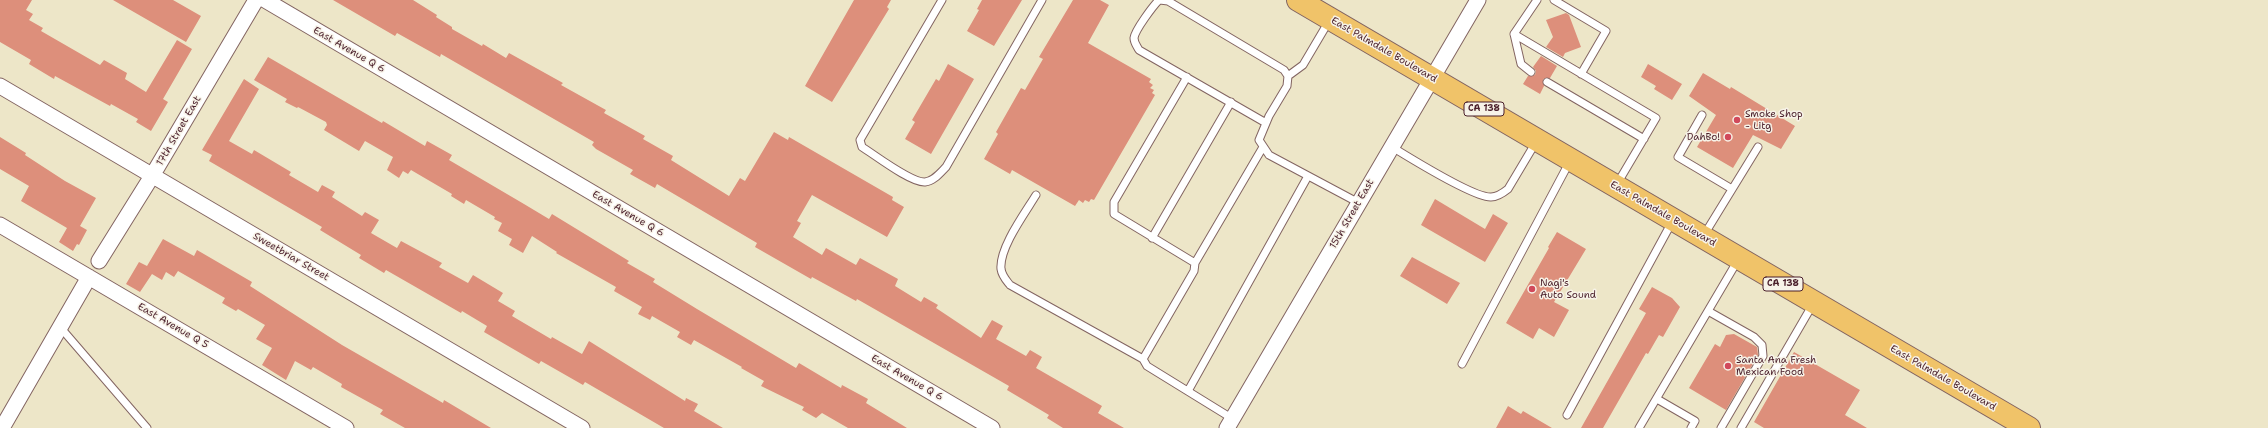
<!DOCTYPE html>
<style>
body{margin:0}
canvas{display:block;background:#ede6c8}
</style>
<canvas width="2268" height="428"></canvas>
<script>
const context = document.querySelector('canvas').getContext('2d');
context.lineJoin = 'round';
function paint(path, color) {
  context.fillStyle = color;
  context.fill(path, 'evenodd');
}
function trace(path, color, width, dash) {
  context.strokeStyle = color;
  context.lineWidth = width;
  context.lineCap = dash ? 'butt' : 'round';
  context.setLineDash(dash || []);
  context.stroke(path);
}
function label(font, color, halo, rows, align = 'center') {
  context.font = font + ' "Shantell Sans",sans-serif';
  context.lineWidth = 3;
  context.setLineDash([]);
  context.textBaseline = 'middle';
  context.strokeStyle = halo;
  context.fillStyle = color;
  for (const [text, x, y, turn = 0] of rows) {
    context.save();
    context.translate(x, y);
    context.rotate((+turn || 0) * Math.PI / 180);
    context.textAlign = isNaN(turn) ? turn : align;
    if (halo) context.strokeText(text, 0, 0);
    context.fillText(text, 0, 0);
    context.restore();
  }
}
const building = new Path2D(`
 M 0,0 L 32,0 L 26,10 L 33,14 L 29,20 L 43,28 L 41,31 L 100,65 L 104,60 L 127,73 L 125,79 L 146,92 L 177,40 L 192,49 L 163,99 L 168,102 L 151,131 L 136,122 L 138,119 L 111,104 L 110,106 L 55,76 L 54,79 L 29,64 L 31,60 L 0,42 Z
 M 113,0 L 173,0 L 201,16 L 186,42 Z
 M 333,0 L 413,0 L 437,15 L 436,17 L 452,27 L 452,29 L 482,46 L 483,44 L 506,58 L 509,53 L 563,83 L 561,85 L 606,110 L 604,113 L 645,136 L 643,139 L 673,156 L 671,160 L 729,196 L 740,178 L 745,181 L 774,132 L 788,140 L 789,137 L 893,197 L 892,200 L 904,207 L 887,237 L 812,195 L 797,221 L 801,223 L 793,237 L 822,255 L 826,248 L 856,265 L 860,258 L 898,279 L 895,286 L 921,302 L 924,297 L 938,305 L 936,308 L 981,338 L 992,320 L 1003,326 L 996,339 L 1026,356 L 1030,350 L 1042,357 L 1036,368 L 1102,406 L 1098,413 L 1124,428 L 1063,428 L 1047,418 L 1049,415 L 1012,393 L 1007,390 L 1009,386 L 857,299 L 856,301 L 812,277 L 811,279 L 755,247 L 757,243 L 657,184 L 655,188 L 630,174 L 633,170 L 596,149 L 592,145 L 594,142 L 547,115 L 441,54 L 440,57 L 397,33 L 395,36 Z
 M 854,0 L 891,0 L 887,7 L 889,9 L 832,102 L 805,86 Z
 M 982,0 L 1022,0 L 994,46 L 967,31 L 979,10 L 977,9 Z
 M 1073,0 L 1100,0 L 1109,5 L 1088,43 L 1151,79 L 1149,82 L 1153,85 L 1150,88 L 1154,90 L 1152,93 L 1155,95 L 1094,200 L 1091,199 L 1089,202 L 1085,200 L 1083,203 L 1079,200 L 1075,206 L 1012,170 L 1010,174 L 984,159 L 998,134 L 996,132 L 1021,88 L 1025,90 L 1043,59 L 1039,57 Z
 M 1566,13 L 1569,15 L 1581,47 L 1565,53 L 1563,57 L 1546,47 L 1553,37 L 1546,20 Z
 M 1541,56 L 1557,66 L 1550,78 L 1543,79 L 1544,86 L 1540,94 L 1523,84 L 1528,76 L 1535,75 L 1536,71 L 1533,67 Z
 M 268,57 L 382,123 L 383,121 L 425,146 L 427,141 L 452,155 L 449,160 L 524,204 L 549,219 L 552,214 L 629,261 L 627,263 L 655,279 L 653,282 L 697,309 L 796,368 L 799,363 L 841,388 L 842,385 L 868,399 L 866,403 L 907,428 L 848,428 L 822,413 L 816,418 L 802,410 L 804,407 L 761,386 L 764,381 L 741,368 L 742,367 L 694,340 L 691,345 L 677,337 L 680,332 L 652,316 L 650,320 L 638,314 L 642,307 L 614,291 L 616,287 L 556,253 L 557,252 L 532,236 L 523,253 L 509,245 L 512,239 L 498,231 L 502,223 L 494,219 L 495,217 L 466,200 L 464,204 L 451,196 L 452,194 L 411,170 L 408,174 L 403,171 L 399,178 L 387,170 L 393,157 L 365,141 L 359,151 L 324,130 L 327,125 L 326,122 L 298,107 L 297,108 L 285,102 L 287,99 L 254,80 Z
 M 948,64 L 974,79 L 931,154 L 905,139 L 915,122 L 912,120 L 936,79 L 939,81 Z
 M 1648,64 L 1682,84 L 1672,100 L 1654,89 L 1656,86 L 1641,77 Z
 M 1703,73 L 1730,89 L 1731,87 L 1795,126 L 1781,149 L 1753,135 L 1733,168 L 1697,147 L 1716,115 L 1689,96 Z
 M 244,79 L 259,89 L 229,141 L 252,154 L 254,150 L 291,172 L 289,175 L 318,192 L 322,185 L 335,192 L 332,197 L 362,216 L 365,212 L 379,220 L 371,233 L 397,248 L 401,241 L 442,263 L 439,267 L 468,283 L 473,275 L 503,293 L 498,301 L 515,311 L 512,316 L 551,339 L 552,337 L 582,354 L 589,341 L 685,401 L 686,398 L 698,404 L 694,411 L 723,428 L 664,428 L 585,382 L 583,385 L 541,361 L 539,364 L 484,332 L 487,326 L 462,311 L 461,313 L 386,270 L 384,273 L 359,258 L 361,255 L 320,230 L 322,227 L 209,161 L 212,155 L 202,150 Z
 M 0,137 L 26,153 L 25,155 L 65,181 L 96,198 L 80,226 L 87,230 L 79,245 L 77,244 L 73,251 L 59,242 L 67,228 L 21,201 L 29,186 L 0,169 Z
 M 1435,199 L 1485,229 L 1493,214 L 1508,223 L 1485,262 L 1421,225 Z
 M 1557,232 L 1586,249 L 1554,302 L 1569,310 L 1554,337 L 1539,328 L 1533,339 L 1506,323 L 1549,248 L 1548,247 Z
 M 163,239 L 194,256 L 197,250 L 252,282 L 250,286 L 342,345 L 443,403 L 444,400 L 491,428 L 405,428 L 380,414 L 383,410 L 341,387 L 342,384 L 313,367 L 311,370 L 295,361 L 286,380 L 262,365 L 272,348 L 256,339 L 265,325 L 238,309 L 236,311 L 222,303 L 225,298 L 178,271 L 174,277 L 166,272 L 162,280 L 152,274 L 140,292 L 126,284 L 139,262 L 147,266 Z
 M 1412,257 L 1460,283 L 1447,304 L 1400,276 Z
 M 1652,287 L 1672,298 L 1680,307 L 1663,337 L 1659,335 L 1648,354 L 1646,353 L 1603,428 L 1581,428 L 1646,313 L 1639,309 Z
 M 1734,334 L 1757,347 L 1758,355 L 1726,410 L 1689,388 L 1715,344 L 1720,347 L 1726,335 Z
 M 1794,352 L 1860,390 L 1845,415 L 1867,428 L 1764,428 L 1754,422 Z
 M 1508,406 L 1521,414 L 1523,411 L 1552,428 L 1496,428 Z`);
const service = new Path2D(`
 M 942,0 L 860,140 L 862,147 C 875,155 911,183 925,182 C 934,181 940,173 946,167 L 1042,0
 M 1159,0 C 1153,6 1135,30 1134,38 C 1134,43 1137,46 1139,50 L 1266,123
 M 1160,0 L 1168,1 L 1284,70 L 1288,76 L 1287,86 L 1269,116 L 1259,140 L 1269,155 L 1359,203
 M 1537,0 L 1514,34 L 1656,118 L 1617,184
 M 1554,0 L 1606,31 L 1581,74
 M 1514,34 L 1521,64 L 1531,72
 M 1288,76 L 1303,65 L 1329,21
 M 1187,77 L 1114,202 L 1114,214 L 1195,263 L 1194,271 L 1143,359 L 1147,366 L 1233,419
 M 1547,82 L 1644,139
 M 1702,115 L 1678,157 L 1732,189
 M 1392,147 C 1410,158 1474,198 1491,197 C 1497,197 1503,193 1508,189 L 1536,142
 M 1036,195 C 1025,213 999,248 1001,269 C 1002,276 1006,280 1010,285 L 1143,359
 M 1704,235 L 1758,147
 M 1152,238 L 1231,102
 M 1195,263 L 1263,147
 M 1708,311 L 1754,337 L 1762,345 L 1763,356 L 1721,428
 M 60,327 L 147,428
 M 1462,364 L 1570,161
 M 1188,391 L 1308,176
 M 1657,399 L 1695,421 L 1691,428
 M 1567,415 L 1672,222
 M 1639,428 L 1738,260
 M 1741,428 L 1813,304`);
const minor = new Path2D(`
 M 265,0 L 992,428
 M 0,86 L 582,428
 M 0,225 L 346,428
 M 99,261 L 152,176 L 256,0
 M 2,428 L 89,277
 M 1227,428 L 1478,0`);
const trunk = new Path2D(`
 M 1298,0 L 2029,428`);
const markers = [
 [1737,120,4,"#d1495b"],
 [1728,137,4,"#d1495b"],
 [1532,289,4,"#d1495b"],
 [1728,366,4,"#d1495b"]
];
const shields = [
 [1484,109,40],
 [1783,284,40]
];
const shieldNames = [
 ["CA 138",1484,109],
 ["CA 138",1783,284]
];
const streetNames = [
 ["East Avenue Q 6",349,50,30],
 ["East Palmdale Boulevard",1384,50,30],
 ["17th Street East",179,131,-60],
 ["East Avenue Q 6",628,214,30],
 ["15th Street East",1352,214,-60],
 ["East Palmdale Boulevard",1663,214,30],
 ["Sweetbriar Street",291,257,30],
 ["East Avenue Q 5",173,326,30],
 ["East Avenue Q 6",907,378,30],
 ["East Palmdale Boulevard",1943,378,30]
];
const poiNames = [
 ["Smoke Shop",1745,114],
 ["- Litg",1745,126],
 ["DahBo!",1720,137,"right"],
 ["Nagi's",1540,283],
 ["Auto Sound",1540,295],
 ["Santa Ana Fresh",1736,360],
 ["Mexican Food",1736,372]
];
paint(building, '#dd8f7b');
trace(service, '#836562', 9);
trace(minor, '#836562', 17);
trace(trunk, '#836562', 24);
trace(service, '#fff', 7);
trace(minor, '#fff', 15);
trace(trunk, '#f0c369', 22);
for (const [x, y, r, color] of markers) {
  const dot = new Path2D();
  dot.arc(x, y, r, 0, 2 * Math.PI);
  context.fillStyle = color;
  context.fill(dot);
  trace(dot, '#f7f3e8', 1.5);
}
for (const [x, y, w] of shields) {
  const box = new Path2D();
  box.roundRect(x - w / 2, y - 7, w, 14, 3);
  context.fillStyle = '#f7f3e8';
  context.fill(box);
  trace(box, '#4a1f2b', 1);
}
label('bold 9px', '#4a1f2b', null, shieldNames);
label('10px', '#4a1f2b', '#f7f3e8', streetNames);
label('10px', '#4a1f2b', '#f7f3e8', poiNames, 'left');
</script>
